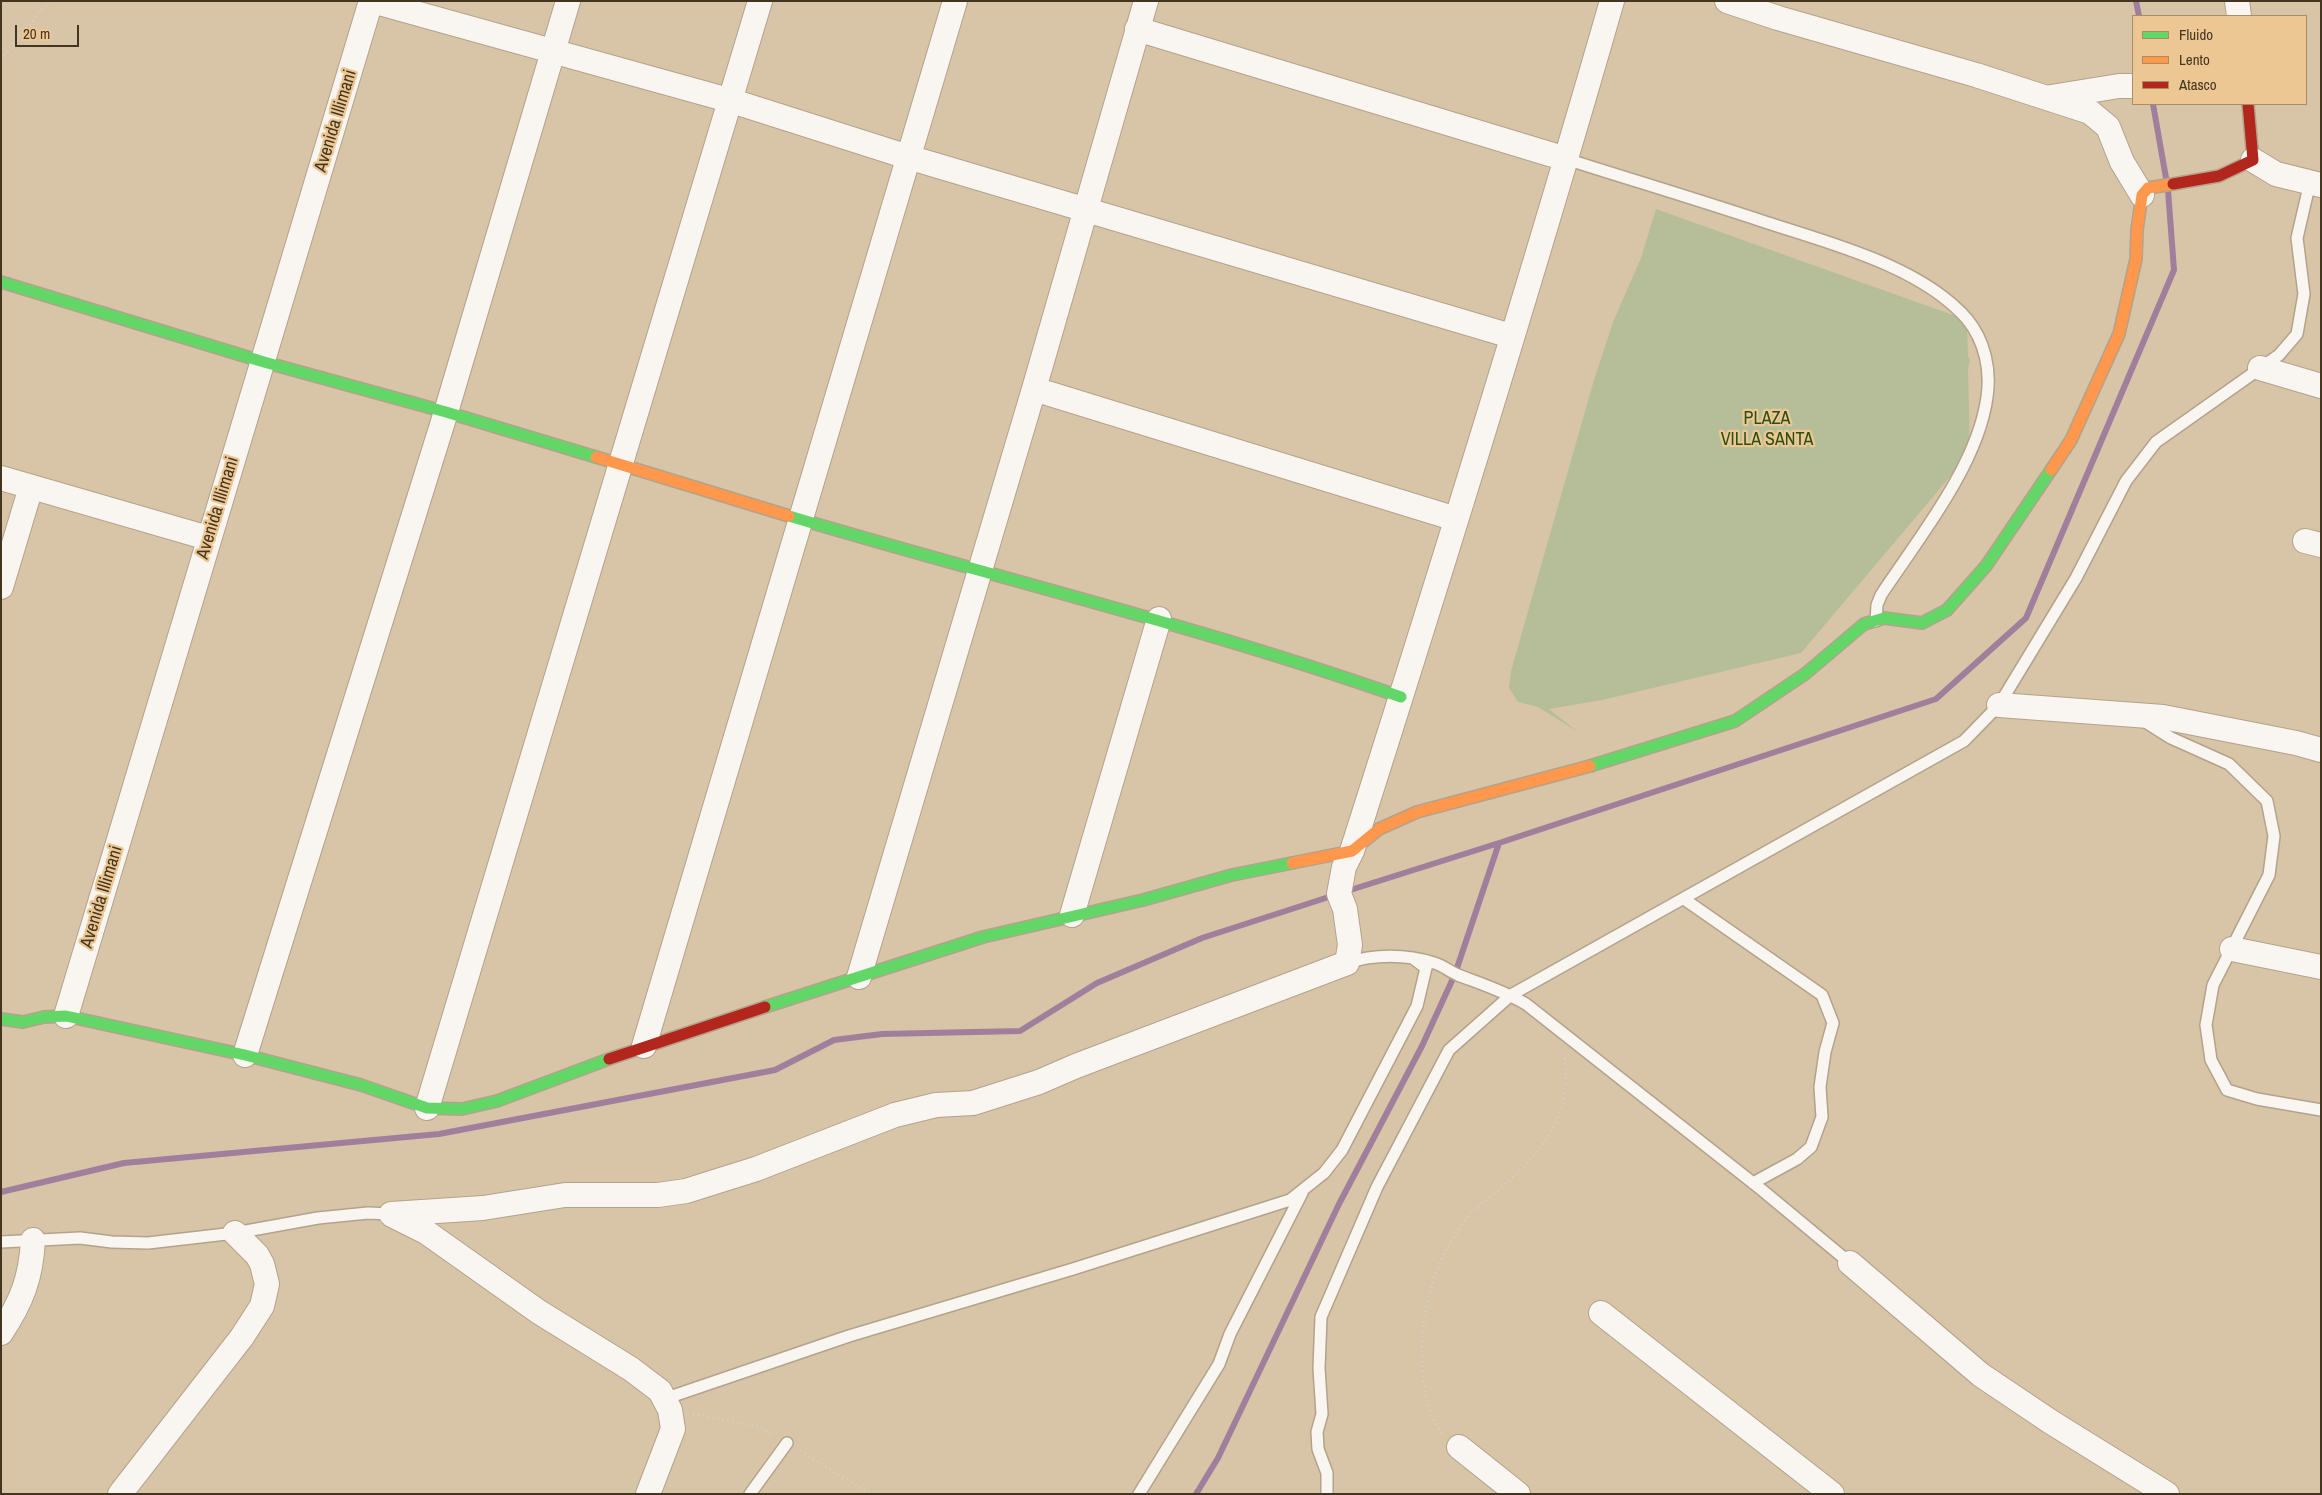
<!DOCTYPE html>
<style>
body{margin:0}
#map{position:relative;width:2322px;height:1495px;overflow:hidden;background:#d8c4a7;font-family:"Archivo Narrow",sans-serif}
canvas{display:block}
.frame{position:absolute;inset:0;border:2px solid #443520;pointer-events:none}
.legend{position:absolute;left:2132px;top:15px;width:175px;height:90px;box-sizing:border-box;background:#ecc793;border:1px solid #a98d65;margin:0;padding:6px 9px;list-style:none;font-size:15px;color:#443520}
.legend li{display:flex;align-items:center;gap:10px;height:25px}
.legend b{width:25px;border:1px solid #a98d65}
.scale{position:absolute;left:15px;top:25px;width:64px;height:22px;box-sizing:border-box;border:2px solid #443520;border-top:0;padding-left:6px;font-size:15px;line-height:18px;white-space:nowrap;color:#443520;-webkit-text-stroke:4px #ecc793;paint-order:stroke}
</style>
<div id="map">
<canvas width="2322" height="1495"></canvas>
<div class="frame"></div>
<ul class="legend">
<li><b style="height:6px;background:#63d668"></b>Fluido</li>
<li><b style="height:6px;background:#ff974d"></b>Lento</li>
<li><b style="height:6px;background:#b3261e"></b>Atasco</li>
</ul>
<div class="scale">20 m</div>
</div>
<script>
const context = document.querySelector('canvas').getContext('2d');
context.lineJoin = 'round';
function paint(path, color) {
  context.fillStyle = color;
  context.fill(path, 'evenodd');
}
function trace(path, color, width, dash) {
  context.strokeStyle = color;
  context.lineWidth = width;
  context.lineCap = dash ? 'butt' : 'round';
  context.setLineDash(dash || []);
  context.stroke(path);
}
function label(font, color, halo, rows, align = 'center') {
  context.font = font + ' "Archivo Narrow",sans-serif';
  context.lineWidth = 4.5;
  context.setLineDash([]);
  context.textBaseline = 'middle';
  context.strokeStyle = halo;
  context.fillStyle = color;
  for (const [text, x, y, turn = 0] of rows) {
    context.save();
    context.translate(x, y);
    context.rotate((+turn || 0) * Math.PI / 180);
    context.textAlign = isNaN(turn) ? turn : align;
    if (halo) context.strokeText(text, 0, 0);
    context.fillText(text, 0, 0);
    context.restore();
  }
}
const green = new Path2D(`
 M 1656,209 L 1967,320 L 1968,356 L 1970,360 L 1968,369 L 1970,453 L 1801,653 L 1602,700 L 1549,709 L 1578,732 L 1538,707 L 1518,702 L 1509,688 L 1511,671 L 1594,380 L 1613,322 L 1641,258 Z`);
const stream = new Path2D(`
 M 2136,1 L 2139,16
 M 2153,104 L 2166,178
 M 1344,892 L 1499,843
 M 1,1192 L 124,1163 L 439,1134 L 775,1070 L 834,1040 L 882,1034 L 1020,1031 L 1097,983 L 1202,938 L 1335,895
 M 1196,1494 L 1218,1458 L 1339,1204 L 1422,1046 L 1455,974 L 1499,843 L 1936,699 L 2026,618 L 2174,270 L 2168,190`);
const path = new Path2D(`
 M 1,60 L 49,1
 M 693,1414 L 761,1427 L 773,1435
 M 1442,1433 C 1426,1413 1423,1383 1422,1357 C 1420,1306 1438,1250 1473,1211 C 1482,1202 1493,1196 1502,1187 C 1545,1149 1573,1114 1564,1054
 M 800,1451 L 870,1494`);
const lane = new Path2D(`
 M 1566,159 C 1632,180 1699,200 1765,222 C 1829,243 1921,266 1967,319 C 1985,341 1991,370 1987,397 C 1978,465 1918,539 1881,595 L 1877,605 L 1876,621
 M 2144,721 L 2171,738 L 2229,764 L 2267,801 L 2274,836 L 2269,875 L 2213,985 L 2206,1025 L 2211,1060 L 2227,1090 L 2257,1099 L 2321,1110
 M 1684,899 L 1822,995 L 1833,1023 L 1825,1052 L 1820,1087 L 1822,1117 L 1811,1147 L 1797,1159 L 1753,1183
 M 1347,963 C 1374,954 1406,954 1434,963 C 1443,965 1450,972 1458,975 C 1482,984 1504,991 1526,1004 L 1762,1190 L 1850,1263
 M 1,1242 L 80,1238 L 112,1242 L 148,1243 L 235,1233 L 318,1218 L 368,1213 L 391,1214
 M 664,1399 L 849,1336 L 1073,1269 L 1290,1200 L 1324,1173 L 1342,1150 L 1417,1006 L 1426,968 L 1414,959
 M 750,1494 L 787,1443
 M 1139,1494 L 1219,1364 L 1230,1334 L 1302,1193
 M 1327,1494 L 1327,1473 L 1318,1449 L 1317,1432 L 1322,1414 L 1319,1368 L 1321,1317 L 1377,1187 L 1449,1050 L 1511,995 L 1964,741 L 1999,705 L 2076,578 L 2126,481 L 2156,442 L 2279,355 L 2297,334 L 2304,294 L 2297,238 L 2310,182`);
const street = new Path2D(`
 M 372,1 L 732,101 L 908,157 L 1511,336
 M 1727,1 L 1778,18 L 1976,75 L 2090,112 L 2108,127 L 2122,162 L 2142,195
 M 2237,1 L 2239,16
 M 1137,29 L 1566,159
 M 2051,97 L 2119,86 L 2133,86
 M 2253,160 L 2276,174 L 2321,185
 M 2260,368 L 2321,386
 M 1034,389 L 1456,519
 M 1,478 L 208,538
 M 2305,541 L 2321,545
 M 1,587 L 31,487
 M 1999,705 L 2163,717 L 2296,743 L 2321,750
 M 1072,915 L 1159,619
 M 2232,949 L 2321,967
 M 859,977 L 1034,389 L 1146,1
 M 66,1016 C 167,678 270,340 371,1
 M 644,1046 L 955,1
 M 245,1055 L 446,412 L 568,1
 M 427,1108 L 760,1
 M 391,1214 L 483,1208 L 565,1195 L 658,1195 L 686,1191 L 756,1169 L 895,1115 L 936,1105 L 973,1103 L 1039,1082 L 1076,1066 L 1347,963 L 1350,945 L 1345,909 L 1339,894 L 1344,867 L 1352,851 C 1442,569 1530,286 1612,1
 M 392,1215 L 426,1232 L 539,1312 L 631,1369 L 660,1391 L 670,1410 L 673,1429 L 648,1494
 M 1850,1263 L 1981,1375 L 2051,1422 L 2167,1494
 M 1601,1313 L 1832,1494
 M 1,1333 C 22,1301 31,1278 33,1240
 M 1459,1447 L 1518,1494
 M 120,1494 L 242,1337 L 262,1306 L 267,1284 L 262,1264 L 257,1255 L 235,1233`);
const fast = new Path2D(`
 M 1,282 L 264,362 L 446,412 L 596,457
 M 789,516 C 993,577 1199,626 1401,697
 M 1590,766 L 1735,721 L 1805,674 L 1864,624 L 1884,618 L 1922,623 L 1947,610 L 1986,566 L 2051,470
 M 765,1007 L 983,937 L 1143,900 L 1232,875 L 1292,863
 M 1,1019 L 23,1022 L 44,1017 L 66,1016 L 245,1055 L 361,1085 L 427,1108 L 462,1109 L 497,1101 L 609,1059`);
const slow = new Path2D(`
 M 596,457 L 789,516
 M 2051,470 L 2071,440 L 2119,334 L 2136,259 L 2137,230 L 2142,195 L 2148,188 L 2173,184
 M 1292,863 L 1352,851 L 1379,829 L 1417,812 L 1590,766`);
const jam = new Path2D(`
 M 2173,184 L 2219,176 L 2253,160 L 2248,104
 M 609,1059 L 765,1007`);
const streetNames = [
 ["Avenida Illimani",336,121,-73],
 ["Avenida Illimani",218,508,-73],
 ["Avenida Illimani",102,897,-73]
];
const parkNames = [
 ["PLAZA",1767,419],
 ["VILLA SANTA",1767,440]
];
paint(green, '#b6be99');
trace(stream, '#a07f9d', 6);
trace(lane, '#b3a38c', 14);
trace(street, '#b3a38c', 26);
trace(fast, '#b3a38c', 14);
trace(slow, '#b3a38c', 14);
trace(jam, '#b3a38c', 14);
trace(path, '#d6d0c6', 3, [1, 4]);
trace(lane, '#f9f6f2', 11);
trace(street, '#f9f6f2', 24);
trace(fast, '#63d668', 11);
trace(slow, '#ff974d', 11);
trace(jam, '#b3261e', 11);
label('18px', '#443520', '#ecc793', streetNames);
label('18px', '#2a4f12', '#ecc793', parkNames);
</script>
